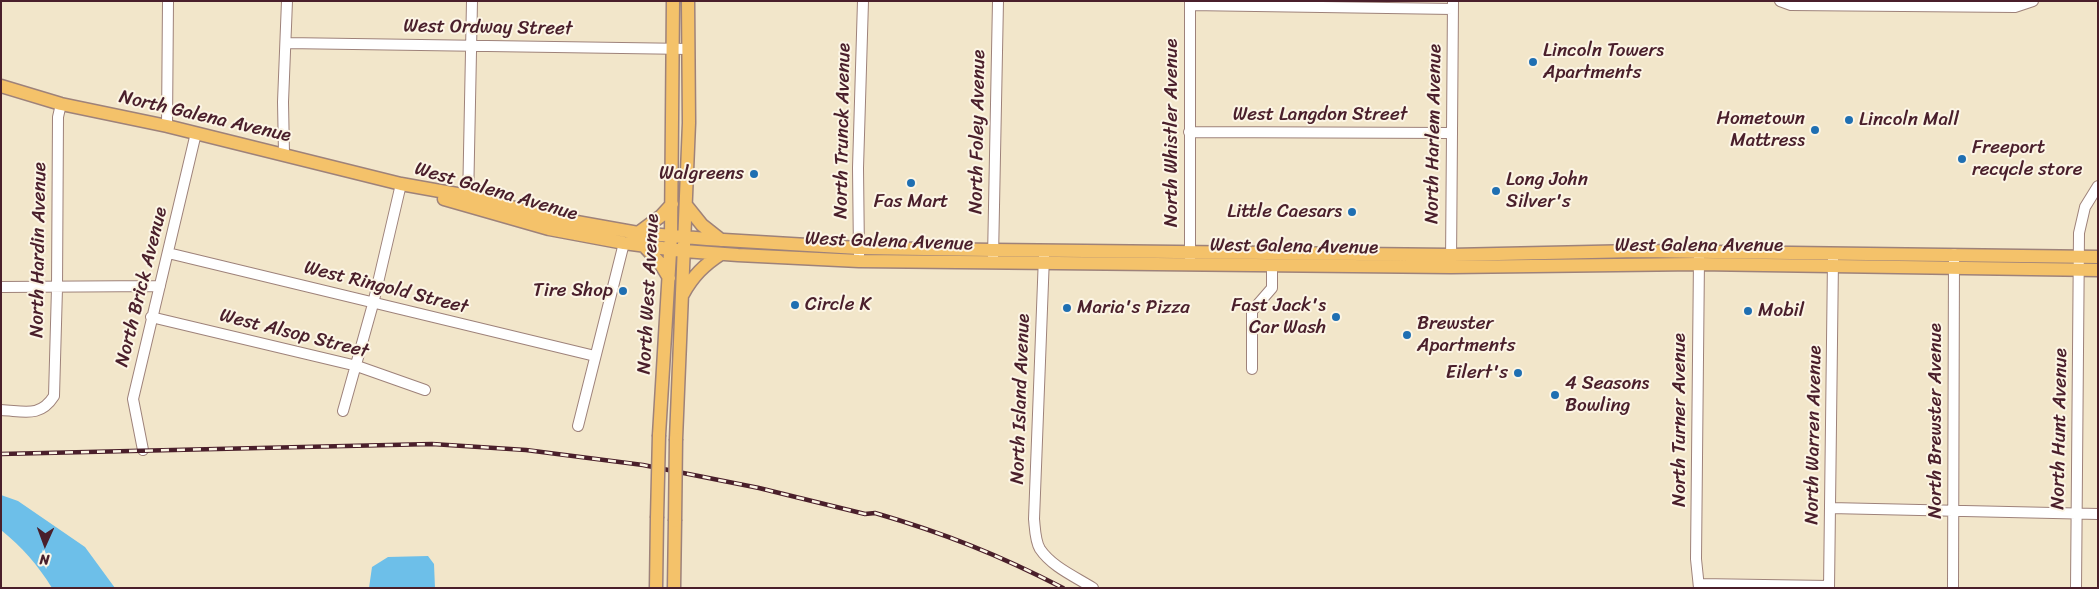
<!DOCTYPE html>
<style>
body{margin:0}
#map{position:relative;width:2099px;height:589px;overflow:hidden;background:#f2e6ca;font-family:Sriracha,sans-serif}
canvas{display:block}
.frame{position:absolute;inset:0;border:2px solid #4a1f2b;pointer-events:none}
.north{position:absolute;left:20px;top:519px;width:50px;height:50px;-webkit-text-stroke:4px #fcf5e5;paint-order:stroke;rotate:182deg;font-size:14px;font-weight:700;line-height:20px;text-align:center;color:#4a1f2b}
.north::after{content:'';display:block;margin:auto;width:18px;height:22px;background:#4a1f2b;clip-path:polygon(50% 0,100% 100%,50% 72%,0 100%)}
</style>
<div id="map">
<canvas width="2099" height="589"></canvas>
<div class="frame"></div>
<div class="north">N</div>
</div>
<script>
const context = document.querySelector('canvas').getContext('2d');
context.lineJoin = 'round';
function paint(path, color) {
  context.fillStyle = color;
  context.fill(path, 'evenodd');
}
function trace(path, color, width, dash) {
  context.strokeStyle = color;
  context.lineWidth = width;
  context.lineCap = dash ? 'butt' : 'round';
  context.setLineDash(dash || []);
  context.stroke(path);
}
function label(font, color, halo, rows, align = 'center') {
  context.font = font + ' Sriracha,sans-serif';
  context.lineWidth = 4;
  context.setLineDash([]);
  context.textBaseline = 'middle';
  context.strokeStyle = halo;
  context.fillStyle = color;
  for (const [text, x, y, turn = 0] of rows) {
    context.save();
    context.translate(x, y);
    context.rotate((+turn || 0) * Math.PI / 180);
    context.textAlign = isNaN(turn) ? turn : align;
    if (halo) context.strokeText(text, 0, 0);
    context.fillText(text, 0, 0);
    context.restore();
  }
}
const water = new Path2D(`
 M 1,495 L 18,501 L 85,547 L 115,588 L 52,588 C 38,565 22,547 1,530 Z
 M 428,556 L 434,564 L 435,588 L 369,588 L 372,567 L 388,557 Z`);
const minor = new Path2D(`
 M 1780,1 L 1791,5 L 2015,7 L 2033,1
 M 1190,5 L 1453,9
 M 286,43 L 689,49
 M 167,126 L 168,1
 M 1189,132 L 1451,133
 M 284,154 L 283,102 L 287,1
 M 468,203 L 472,1
 M 168,253 L 595,356
 M 859,255 L 858,168 L 863,1
 M 1044,256 L 1034,519 C 1035,528 1035,541 1040,549 C 1052,567 1076,577 1093,588
 M 993,258 L 998,1
 M 1190,258 L 1190,1
 M 1699,258 L 1696,559 L 1699,588
 M 1451,263 L 1453,1
 M 1,287 L 160,286
 M 151,317 L 357,366 L 425,390
 M 1252,369 L 1252,311 L 1272,288 L 1272,266
 M 1,410 C 24,411 40,418 54,396 L 57,288 L 58,117 L 61,104
 M 343,411 L 373,304 L 401,184
 M 578,426 L 624,243
 M 143,450 L 133,399 L 196,133
 M 1830,508 L 2098,514
 M 1699,584 L 1829,586
 M 1829,588 L 1833,259
 M 1953,588 L 1954,254
 M 2076,588 L 2079,233 L 2085,207 L 2098,186`);
const major = new Path2D(`
 M 1,86 L 61,104 L 167,126 L 401,184 L 468,196 L 554,218 L 638,233 L 707,239 L 858,248 L 993,250 L 1451,255 L 1638,251 L 2098,257
 M 444,199 L 549,229 L 624,243 L 684,251 L 738,255 L 859,261 L 1451,267 L 1698,264 L 2098,270
 M 686,205 L 702,225 L 721,240
 M 638,233 L 661,216 L 672,204
 M 643,245 L 660,263 L 669,278
 M 683,294 C 693,276 704,265 721,254
 M 659,435 L 671,236 L 673,1
 M 676,439 L 689,123 L 688,1
 M 656,588 L 657,518
 M 674,588 L 675,521`);
const rail = new Path2D(`
 M 1,454 L 432,444 L 526,450 L 643,465 L 759,488 L 865,514 L 875,513 C 944,533 999,555 1063,588`);
const majorBridge = new Path2D(`
 M 657,518 L 659,435
 M 675,521 L 676,439`);
const markers = [
 [1533,62,5,"#1f6fb2"],
 [1849,120,5,"#1f6fb2"],
 [1815,130,5,"#1f6fb2"],
 [1962,159,5,"#1f6fb2"],
 [754,174,5,"#1f6fb2"],
 [911,183,5,"#1f6fb2"],
 [1496,191,5,"#1f6fb2"],
 [1352,212,5,"#1f6fb2"],
 [623,291,5,"#1f6fb2"],
 [795,305,5,"#1f6fb2"],
 [1067,308,5,"#1f6fb2"],
 [1748,311,5,"#1f6fb2"],
 [1336,317,5,"#1f6fb2"],
 [1407,335,5,"#1f6fb2"],
 [1518,373,5,"#1f6fb2"],
 [1555,395,5,"#1f6fb2"]
];
const streetNames = [
 ["West Ordway Street",488,28,1],
 ["West Langdon Street",1320,115],
 ["North Galena Avenue",205,117,13],
 ["North Trunck Avenue",843,131,-89],
 ["North Foley Avenue",978,132,-89],
 ["North Whistler Avenue",1172,133,-90],
 ["North Harlem Avenue",1434,134,-89],
 ["West Galena Avenue",496,192,16],
 ["West Galena Avenue",889,242,2],
 ["West Galena Avenue",1699,246],
 ["West Galena Avenue",1294,247,1],
 ["North Hardin Avenue",39,250,-89],
 ["North Brick Avenue",142,287,-76],
 ["West Ringold Street",386,288,14],
 ["North West Avenue",649,294,-87],
 ["West Alsop Street",294,334,14],
 ["North Island Avenue",1021,399,-88],
 ["North Turner Avenue",1680,420,-90],
 ["North Brewster Avenue",1936,421,-90],
 ["North Hunt Avenue",2060,429,-89],
 ["North Warren Avenue",1814,435,-89]
];
const poiNames = [
 ["Lincoln Towers",1543,51],
 ["Apartments",1543,73],
 ["Hometown",1805,119,"right"],
 ["Mattress",1805,141,"right"],
 ["Lincoln Mall",1859,120],
 ["Freeport",1972,148],
 ["recycle store",1972,170],
 ["Walgreens",744,174,"right"],
 ["Long John",1506,180],
 ["Silver's",1506,202],
 ["Fas Mart",911,202,"center"],
 ["Little Caesars",1342,212,"right"],
 ["Tire Shop",613,291,"right"],
 ["Circle K",805,305],
 ["Fast Jack's",1326,306,"right"],
 ["Car Wash",1326,328,"right"],
 ["Maria's Pizza",1077,308],
 ["Mobil",1758,311],
 ["Brewster",1417,324],
 ["Apartments",1417,346],
 ["Eilert's",1508,373,"right"],
 ["4 Seasons",1565,384],
 ["Bowling",1565,406]
];
paint(water, '#6dbfe9');
trace(minor, '#9e827a', 12);
trace(major, '#9e827a', 15);
trace(minor, '#fff', 10);
trace(major, '#f4c26a', 12);
trace(rail, '#4a1f2b', 4.5);
trace(rail, '#fcf5e5', 2.5, [8]);
trace(majorBridge, '#9e827a', 15, []);
trace(majorBridge, '#f4c26a', 12);
for (const [x, y, r, color] of markers) {
  const dot = new Path2D();
  dot.arc(x, y, r, 0, 2 * Math.PI);
  context.fillStyle = color;
  context.fill(dot);
  trace(dot, '#fcf5e5', 2);
}
label('19px', '#4a1f2b', '#fcf5e5', streetNames);
label('19px', '#4a1f2b', '#fcf5e5', poiNames, 'left');
</script>
